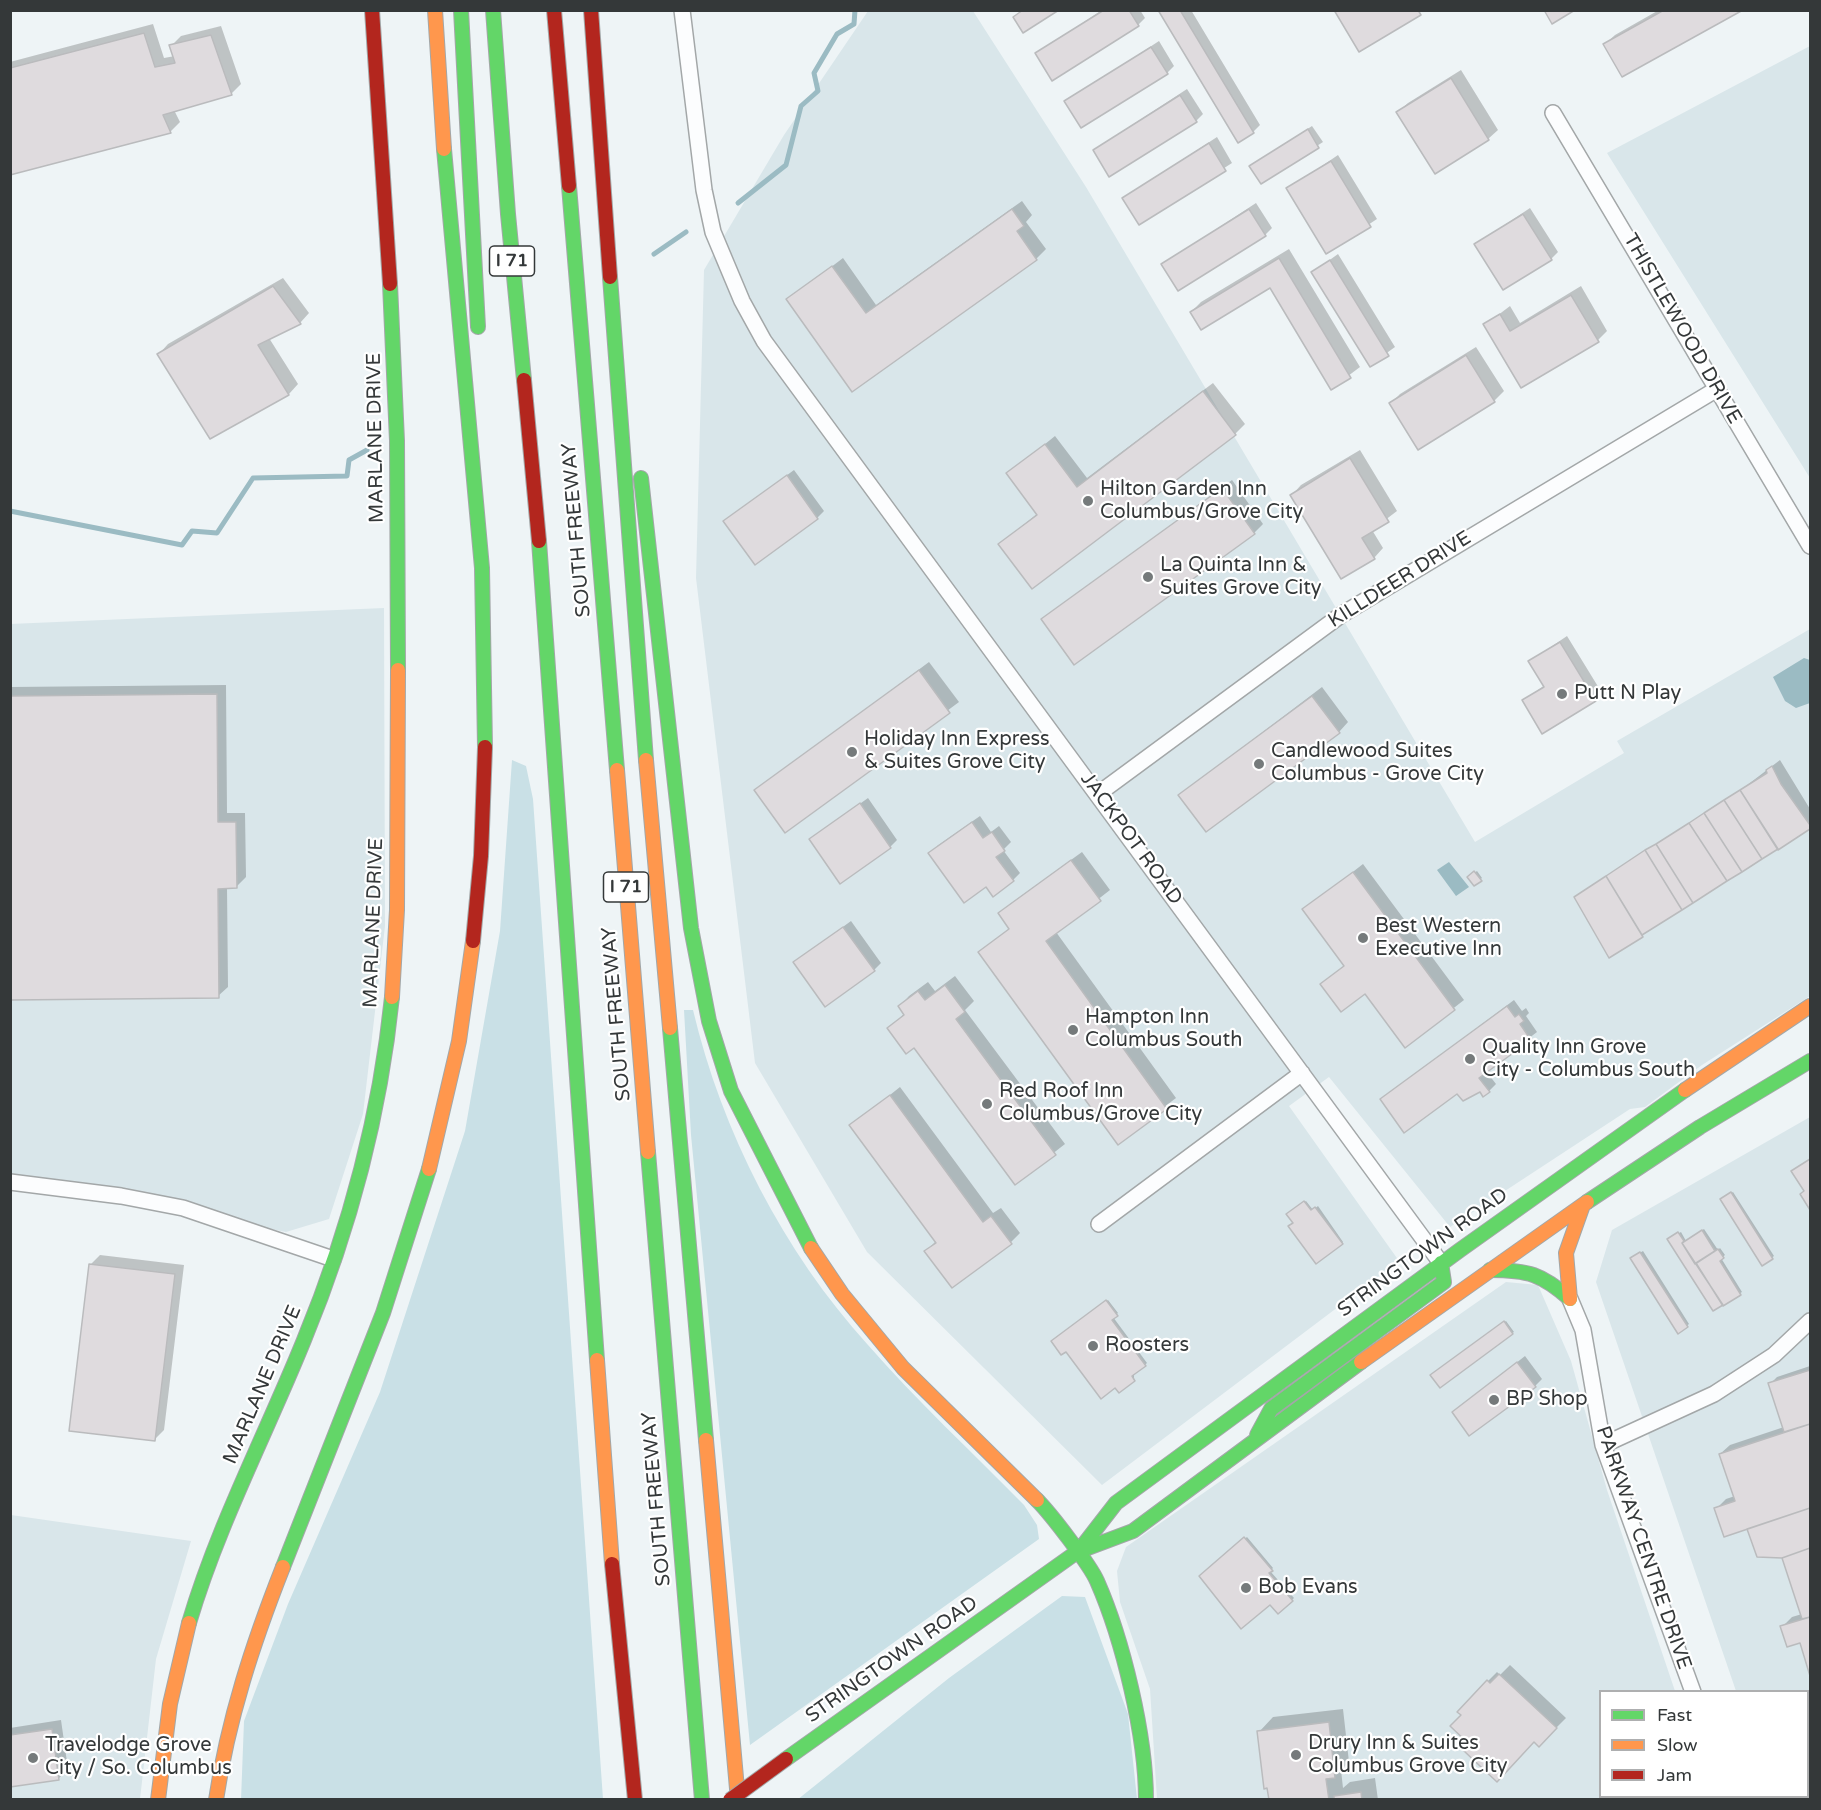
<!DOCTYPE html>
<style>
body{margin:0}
#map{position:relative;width:1821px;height:1810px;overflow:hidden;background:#eef4f6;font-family:"Varela Round",sans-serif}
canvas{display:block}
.frame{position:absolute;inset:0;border:12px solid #343839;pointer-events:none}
.legend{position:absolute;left:1599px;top:1690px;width:210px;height:108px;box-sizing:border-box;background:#fff;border:2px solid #aeafb0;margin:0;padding:8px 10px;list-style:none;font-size:18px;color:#343839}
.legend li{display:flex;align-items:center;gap:12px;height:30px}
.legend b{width:30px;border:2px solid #aeafb0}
</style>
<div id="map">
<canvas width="1821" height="1810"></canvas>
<div class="frame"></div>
<ul class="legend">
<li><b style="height:8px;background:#63d668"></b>Fast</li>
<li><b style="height:8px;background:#ff974d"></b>Slow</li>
<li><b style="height:8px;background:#b3261e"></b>Jam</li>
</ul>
</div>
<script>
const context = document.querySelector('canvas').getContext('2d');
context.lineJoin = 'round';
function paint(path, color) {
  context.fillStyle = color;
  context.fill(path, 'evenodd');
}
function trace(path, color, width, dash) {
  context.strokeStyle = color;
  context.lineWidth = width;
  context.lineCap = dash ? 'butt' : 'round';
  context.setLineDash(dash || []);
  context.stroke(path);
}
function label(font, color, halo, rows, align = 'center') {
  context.font = font + ' "Varela Round",sans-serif';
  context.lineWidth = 4.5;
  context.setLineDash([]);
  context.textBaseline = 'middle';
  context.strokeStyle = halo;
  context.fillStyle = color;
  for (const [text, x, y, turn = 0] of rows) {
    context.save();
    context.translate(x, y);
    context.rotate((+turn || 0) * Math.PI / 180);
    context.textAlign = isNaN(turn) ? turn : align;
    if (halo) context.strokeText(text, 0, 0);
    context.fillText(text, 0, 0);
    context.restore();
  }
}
const built = new Path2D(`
 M 868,11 L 973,11 L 1086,187 L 1475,842 L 1624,753 L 1617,741 L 1810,629 L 1810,996 L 1702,1065 L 1645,1107 L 1630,1109 L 1450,1227 L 1329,1077 L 1289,1106 L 1399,1261 L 1102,1485 L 867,1252 L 755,1063 L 696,578 L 704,270 L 784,135 Z
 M 1810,46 L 1810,478 L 1607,153 Z
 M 384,608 L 385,926 L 363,1114 L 329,1219 L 286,1232 L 11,1178 L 10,624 Z
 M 1810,1117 L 1810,1799 L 1773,1799 L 1772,1797 L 1808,1796 L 1808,1692 L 1736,1691 L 1596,1282 L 1612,1230 Z
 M 1506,1282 L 1538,1285 L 1571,1361 L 1607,1490 L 1675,1691 L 1600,1692 L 1600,1796 L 1712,1796 L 1713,1799 L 1157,1799 L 1150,1689 L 1120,1602 L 1117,1571 L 1126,1547 Z
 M 11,1515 L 191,1541 L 156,1659 L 140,1799 L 11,1800 Z`);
const green = new Path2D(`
 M 512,760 L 526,766 L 533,799 L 603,1799 L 241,1800 L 244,1721 L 288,1604 L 380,1392 L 465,1131 L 500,931 Z
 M 684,1010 L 693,1010 C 722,1132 783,1251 868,1345 C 917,1401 972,1452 1024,1505 L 1037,1525 L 1039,1539 L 750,1745 L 691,1135 Z
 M 1062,1596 L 1085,1597 L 1128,1714 L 1137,1799 L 797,1800 L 949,1678 Z`);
const water = new Path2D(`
 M 1804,658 L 1810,660 L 1810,703 L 1796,708 L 1785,701 L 1773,677 Z
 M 1449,862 L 1469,887 L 1456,896 L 1437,870 Z`);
const shadow = new Path2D(`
 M 1102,10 L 1140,10 L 1145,18 L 1138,25 L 1036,54 Z
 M 1159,10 L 1191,10 L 1260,125 L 1253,132 Z
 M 1659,10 L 1740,10 L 1605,44 L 1615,35 Z
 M 153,24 L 164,58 L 175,56 L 171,46 L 181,36 L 221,26 L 241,84 L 232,93 L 174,110 L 180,122 L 170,132 L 10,173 L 10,62 Z
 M 1159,41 L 1174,66 L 1167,73 L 1066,102 Z
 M 1461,70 L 1498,130 L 1488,139 L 1398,112 L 1408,103 Z
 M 1187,89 L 1203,114 L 1196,121 L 1094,150 Z
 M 1312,126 L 1323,142 L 1261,182 L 1251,166 Z
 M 1217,137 L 1232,163 L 1139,223 L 1124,198 Z
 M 1338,155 L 1377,219 L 1327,252 L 1288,189 Z
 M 1022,201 L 1032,215 L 1026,222 L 1046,249 L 1036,259 L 852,390 L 788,300 L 843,258 L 876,305 Z
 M 1256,203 L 1272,228 L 1265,235 L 1163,264 Z
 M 1530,208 L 1558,252 L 1551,259 L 1476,244 Z
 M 1289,249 L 1360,367 L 1332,388 L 1271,286 L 1191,312 L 1201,302 Z
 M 1338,254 L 1395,347 L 1370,365 L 1313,272 Z
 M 283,278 L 309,313 L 300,323 L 269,338 L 298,384 L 289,394 L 211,437 L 159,354 L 168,344 Z
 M 1581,286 L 1607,331 L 1598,340 L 1521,386 L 1485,325 L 1510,306 L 1520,323 Z
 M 1476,347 L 1504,391 L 1494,401 L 1391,403 L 1400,394 Z
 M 1213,383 L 1245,424 L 1235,434 L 1000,544 L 1038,513 L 1008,474 L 1055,436 L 1087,478 Z
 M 1360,450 L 1397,511 L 1372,530 L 1383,548 L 1374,558 L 1292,495 L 1301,485 Z
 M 794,470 L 824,511 L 817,518 L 725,521 Z
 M 1232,480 L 1263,524 L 1254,533 L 1043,619 Z
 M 1567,636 L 1602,693 L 1595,700 L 1524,700 L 1545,685 L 1530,661 Z
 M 929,662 L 959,702 L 786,831 L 756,791 Z
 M 226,685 L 227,813 L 245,813 L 246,877 L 236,887 L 227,887 L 228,987 L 218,996 L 10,998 L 10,687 Z
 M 1322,687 L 1348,722 L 1339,732 L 1180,795 Z
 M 1780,760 L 1810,809 L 1810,827 L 1610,956 L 1576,897 L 1746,786 Z
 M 868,798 L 897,840 L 890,847 L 811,839 Z
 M 980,816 L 991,832 L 999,826 L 1011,842 L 1003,850 L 1020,873 L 1013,880 L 986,885 L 937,846 Z
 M 1082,852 L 1110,890 L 1056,932 L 1176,1098 L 1118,1142 L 980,952 L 1010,928 L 1000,914 L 1010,904 Z
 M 1363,864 L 1464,1000 L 1405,1046 L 1366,992 L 1322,984 L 1345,965 L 1304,910 Z
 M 1477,871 L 1482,878 L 1474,884 L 1469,877 Z
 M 851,921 L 881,963 L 874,970 L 795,962 Z
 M 955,976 L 974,1001 L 965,1010 L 1065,1144 L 1015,1183 L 914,1046 L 889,1028 L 905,1013 L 900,1006 L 909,996 L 928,982 L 935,991 Z
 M 1514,1000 L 1522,1011 L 1526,1008 L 1529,1013 L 1526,1016 L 1537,1032 L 1486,1071 L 1496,1084 L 1489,1091 L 1382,1099 Z
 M 900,1087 L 993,1213 L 1001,1208 L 1020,1233 L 1011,1242 L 926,1251 L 936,1241 L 851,1126 Z
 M 1810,1160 L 1810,1207 L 1802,1194 L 1806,1191 L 1795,1170 Z
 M 1733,1192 L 1774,1256 L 1763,1264 L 1724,1198 Z
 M 1306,1201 L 1313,1210 L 1318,1206 L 1343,1242 L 1342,1243 L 1295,1223 L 1290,1213 Z
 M 1704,1229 L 1718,1250 L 1720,1248 L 1725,1255 L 1721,1258 L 1742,1292 L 1713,1309 L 1671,1238 L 1681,1232 L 1686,1241 Z
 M 1643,1251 L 1689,1324 L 1678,1332 L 1633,1257 Z
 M 100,1255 L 184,1265 L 164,1430 L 154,1440 L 91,1264 Z
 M 1108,1300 L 1118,1313 L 1113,1317 L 1147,1363 L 1134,1374 L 1134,1379 L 1119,1391 L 1054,1339 Z
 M 1506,1321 L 1514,1332 L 1512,1333 L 1434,1374 Z
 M 1525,1356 L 1542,1379 L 1535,1386 L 1454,1412 Z
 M 1810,1366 L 1810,1671 L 1801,1641 L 1782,1627 L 1792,1617 L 1802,1614 L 1783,1556 L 1748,1527 L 1716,1509 L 1726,1499 L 1735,1496 L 1720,1454 L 1730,1445 L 1784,1427 L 1770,1384 L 1777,1377 Z
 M 1247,1537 L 1273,1568 L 1270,1571 L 1294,1598 L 1278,1612 L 1270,1603 L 1201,1576 Z
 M 1510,1665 L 1566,1718 L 1539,1745 L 1535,1741 L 1472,1745 L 1488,1681 L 1497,1672 L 1500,1675 Z
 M 1343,1709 L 1349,1762 L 1341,1770 L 1343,1788 L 1350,1782 L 1375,1778 L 1378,1800 L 1270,1800 L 1259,1732 L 1273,1717 Z
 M 61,1720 L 68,1769 L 59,1778 L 10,1786 L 10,1728 Z`);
const stream = new Path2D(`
 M 738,203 L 786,165 L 801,106 L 818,91 L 814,73 L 837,34 L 854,24 L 855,10
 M 654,254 L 686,232
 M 10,511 L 182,545 L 192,531 L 217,533 L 253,478 L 347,476 L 349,460 L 367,450`);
const building = new Path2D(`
 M 1023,10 L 1059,10 L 1023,33 L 1013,17 Z
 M 1104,10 L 1129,10 L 1139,26 L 1052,81 L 1035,53 Z
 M 1158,10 L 1180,10 L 1254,133 L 1238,143 Z
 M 1334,10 L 1418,10 L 1421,15 L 1359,52 Z
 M 1544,10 L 1575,10 L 1552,24 Z
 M 1664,10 L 1743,10 L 1622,77 L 1603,44 Z
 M 144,33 L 155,67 L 175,63 L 169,45 L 211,35 L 232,95 L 163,115 L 171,133 L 10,175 L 10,68 Z
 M 1151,47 L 1168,74 L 1081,128 L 1064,101 Z
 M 1451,78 L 1489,140 L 1435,174 L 1396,112 Z
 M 1180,95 L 1197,122 L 1109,177 L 1093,150 Z
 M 1308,129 L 1319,148 L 1261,184 L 1249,166 Z
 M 1209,143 L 1226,171 L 1139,225 L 1122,198 Z
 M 1331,161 L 1371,227 L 1326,254 L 1286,188 Z
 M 1012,209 L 1024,226 L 1017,231 L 1037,260 L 852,392 L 786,299 L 832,266 L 866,313 Z
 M 1249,209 L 1266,236 L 1178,291 L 1161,264 Z
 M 1523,214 L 1552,260 L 1503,290 L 1474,244 Z
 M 1279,258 L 1351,378 L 1331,390 L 1270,288 L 1201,330 L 1190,312 Z
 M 1330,260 L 1389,356 L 1370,367 L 1311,272 Z
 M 273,286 L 301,324 L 258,345 L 289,395 L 210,439 L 157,354 Z
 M 1571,295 L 1599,342 L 1521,388 L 1483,324 L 1500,314 L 1510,331 Z
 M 1466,355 L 1495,402 L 1418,450 L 1389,403 Z
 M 1203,391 L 1236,435 L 1032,589 L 998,544 L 1037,515 L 1006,473 L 1045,444 L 1077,487 Z
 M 1350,458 L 1389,522 L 1362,538 L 1375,559 L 1341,579 L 1290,495 Z
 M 787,475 L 818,519 L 755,565 L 723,521 Z
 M 1222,488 L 1255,534 L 1074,665 L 1041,619 Z
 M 1560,642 L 1596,701 L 1542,734 L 1522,700 L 1544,687 L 1528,661 Z
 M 919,670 L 950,713 L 785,833 L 754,790 Z
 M 217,694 L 218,822 L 236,822 L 237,888 L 218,889 L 219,998 L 10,1000 L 10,696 Z
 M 1312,696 L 1340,733 L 1206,832 L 1178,795 Z
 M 1772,766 L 1781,784 L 1810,825 L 1810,829 L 1778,850 L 1740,790 L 1767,773 L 1766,770 Z
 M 1740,790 L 1778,849 L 1762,859 L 1724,800 Z
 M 1724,800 L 1762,859 L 1742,872 L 1704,813 Z
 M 860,803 L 891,848 L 840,884 L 809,839 Z
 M 1704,813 L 1742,872 L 1727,881 L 1689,823 Z
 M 972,822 L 983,838 L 992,832 L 1005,851 L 996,857 L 1014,881 L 993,897 L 986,887 L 964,903 L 928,853 Z
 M 1689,823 L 1727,881 L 1693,903 L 1656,844 Z
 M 1656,844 L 1693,903 L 1682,910 L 1645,850 Z
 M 1645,850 L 1682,910 L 1642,935 L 1606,876 Z
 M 1071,860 L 1101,901 L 1046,941 L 1167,1109 L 1118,1145 L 978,952 L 1009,929 L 998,913 Z
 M 1474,871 L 1482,881 L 1474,886 L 1467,877 Z
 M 1353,872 L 1455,1010 L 1405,1048 L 1365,994 L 1341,1012 L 1320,984 L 1344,966 L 1302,909 Z
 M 1606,876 L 1643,937 L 1609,958 L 1574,897 Z
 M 843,927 L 875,971 L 825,1007 L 793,962 Z
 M 945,985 L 965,1012 L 956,1019 L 1056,1155 L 1015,1185 L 914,1048 L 906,1054 L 887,1028 L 904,1015 L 898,1006 L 918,991 L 925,1000 Z
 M 1507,1006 L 1515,1017 L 1519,1014 L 1524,1021 L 1520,1024 L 1531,1040 L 1479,1078 L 1490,1092 L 1483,1097 L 1480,1092 L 1463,1101 L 1457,1094 L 1404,1133 L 1380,1099 Z
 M 890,1095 L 983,1222 L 991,1216 L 1012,1244 L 952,1288 L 924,1251 L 936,1243 L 849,1125 Z
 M 1810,1159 L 1810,1210 L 1800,1194 L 1804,1191 L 1791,1171 Z
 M 1731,1192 L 1773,1259 L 1762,1266 L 1720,1199 Z
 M 1304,1201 L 1311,1210 L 1315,1207 L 1343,1244 L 1316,1264 L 1288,1226 L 1293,1223 L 1286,1214 Z
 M 1702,1230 L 1715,1251 L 1695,1264 L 1682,1243 Z
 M 1678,1232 L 1684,1241 L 1682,1243 L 1723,1305 L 1713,1311 L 1667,1239 Z
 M 1718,1249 L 1724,1258 L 1720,1261 L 1741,1295 L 1723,1306 L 1696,1263 Z
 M 1640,1252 L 1688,1327 L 1678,1334 L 1630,1258 Z
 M 89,1264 L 175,1274 L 155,1441 L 69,1431 Z
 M 1106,1300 L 1118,1316 L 1112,1320 L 1146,1366 L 1132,1376 L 1135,1381 L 1119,1393 L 1115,1388 L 1101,1399 L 1066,1352 L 1061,1355 L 1051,1341 Z
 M 1504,1321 L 1513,1334 L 1440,1388 L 1430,1375 Z
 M 1517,1362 L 1536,1387 L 1469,1436 L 1452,1412 Z
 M 1810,1370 L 1810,1424 L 1784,1432 L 1768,1383 Z
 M 1810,1424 L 1810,1508 L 1724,1537 L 1714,1508 L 1735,1501 L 1719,1454 Z
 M 1810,1508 L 1810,1548 L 1782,1558 L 1757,1557 L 1747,1529 Z
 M 1244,1537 L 1273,1571 L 1269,1573 L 1293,1601 L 1278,1614 L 1270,1605 L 1241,1629 L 1199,1576 Z
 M 1810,1548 L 1810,1617 L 1802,1619 L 1782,1558 Z
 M 1810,1617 L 1810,1676 L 1800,1643 L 1787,1647 L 1780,1626 Z
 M 1499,1674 L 1557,1728 L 1539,1747 L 1534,1742 L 1497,1782 L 1464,1751 L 1470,1745 L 1450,1726 L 1461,1715 L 1457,1712 L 1487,1680 L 1490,1683 Z
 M 1329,1722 L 1335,1778 L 1326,1779 L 1329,1800 L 1269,1800 L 1267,1788 L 1264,1789 L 1257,1731 Z
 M 52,1729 L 59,1780 L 10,1787 L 10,1735 Z
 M 1361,1792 L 1362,1800 L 1334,1800 L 1334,1796 Z`);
const street = new Path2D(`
 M 682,10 L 704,190 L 713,232 L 742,301 L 764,341 L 1441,1263
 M 1553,113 L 1810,546
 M 1098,794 L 1341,615 L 1717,389
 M 10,1182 L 121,1196 L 183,1208 L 333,1259
 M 1099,1224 L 1302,1073
 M 1570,1299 L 1583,1330 L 1603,1445 L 1693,1692
 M 1603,1445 L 1714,1394 L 1774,1355 L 1810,1321
 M 1728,1796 L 1729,1800`);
const fast = new Path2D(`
 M 461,10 L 478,327
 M 493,10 L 508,214 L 524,380
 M 444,149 L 482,568 L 485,747
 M 569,186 L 617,770
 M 610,277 L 646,760
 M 390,284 L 397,441 L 398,670
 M 641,478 L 691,928 L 709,1021 L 731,1091 L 811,1248
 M 539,541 L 597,1360
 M 670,1028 L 706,1440
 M 648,1152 L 702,1800
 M 1587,1202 L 1700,1127 L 1810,1061
 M 1490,1270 C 1528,1270 1542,1274 1570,1299
 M 1257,1435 L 1271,1409 L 1444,1282 L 1441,1263
 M 1037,1500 C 1051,1514 1090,1565 1097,1581 C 1123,1640 1146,1736 1146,1800
 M 1078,1552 L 1116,1503 L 1460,1250 L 1685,1090
 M 283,1567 L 383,1313 L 429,1169
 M 189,1623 C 218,1525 266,1434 304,1340 C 349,1231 380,1115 392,997
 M 786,1759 L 1077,1552 L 1133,1531 L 1361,1362`);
const slow = new Path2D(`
 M 435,10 L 444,149
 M 646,760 L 670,1028
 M 617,770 L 648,1152
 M 392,997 L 397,910 L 398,670
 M 1685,1090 L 1810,1006
 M 429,1169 L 459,1041 L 473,941
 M 811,1248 L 842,1294 L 903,1368 L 1037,1500
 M 1570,1299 L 1566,1253 L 1583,1205
 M 597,1360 L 612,1564
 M 1361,1362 L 1587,1202
 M 706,1440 L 738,1800
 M 158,1800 L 170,1704 L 189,1623
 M 216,1800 C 228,1719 253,1643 283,1567`);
const jam = new Path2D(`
 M 372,10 L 390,284
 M 554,10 L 569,186
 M 591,10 L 610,277
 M 524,380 L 539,541
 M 473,941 L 481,856 L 485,747
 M 612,1564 L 635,1800`);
const jamBridge = new Path2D(`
 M 730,1800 L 786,1759`);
const markers = [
 [1088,501,6,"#757a7b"],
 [1148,577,6,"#757a7b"],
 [1562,694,6,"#757a7b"],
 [852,752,6,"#757a7b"],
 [1259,764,6,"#757a7b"],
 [1363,938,6,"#757a7b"],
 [1073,1030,6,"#757a7b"],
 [1470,1059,6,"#757a7b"],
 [987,1104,6,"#757a7b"],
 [1093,1346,6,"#757a7b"],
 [1494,1400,6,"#757a7b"],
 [1246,1588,6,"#757a7b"],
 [1296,1755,6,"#757a7b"],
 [33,1758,6,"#757a7b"]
];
const shields = [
 [512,261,45],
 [626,887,45]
];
const shieldNames = [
 ["I 71",512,261],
 ["I 71",626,887]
];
const streetNames = [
 ["THISTLEWOOD DRIVE",1682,329,60],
 ["MARLANE DRIVE",376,438,-91],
 ["SOUTH FREEWAY",577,530,-95],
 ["KILLDEER DRIVE",1400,580,-32],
 ["JACKPOT ROAD",1131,839,54],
 ["MARLANE DRIVE",374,923,-88],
 ["SOUTH FREEWAY",617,1014,-95],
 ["STRINGTOWN ROAD",1423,1253,-36],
 ["MARLANE DRIVE",263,1385,-67],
 ["SOUTH FREEWAY",657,1499,-95],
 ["PARKWAY CENTRE DRIVE",1643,1548,71],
 ["STRINGTOWN ROAD",892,1660,-35]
];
const poiNames = [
 ["Hilton Garden Inn",1100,490],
 ["Columbus/Grove City",1100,513],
 ["La Quinta Inn &",1160,566],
 ["Suites Grove City",1160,589],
 ["Putt N Play",1574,694],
 ["Holiday Inn Express",864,740],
 ["& Suites Grove City",864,763],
 ["Candlewood Suites",1271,752],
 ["Columbus - Grove City",1271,775],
 ["Best Western",1375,927],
 ["Executive Inn",1375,950],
 ["Hampton Inn",1085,1018],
 ["Columbus South",1085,1041],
 ["Quality Inn Grove",1482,1048],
 ["City - Columbus South",1482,1071],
 ["Red Roof Inn",999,1092],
 ["Columbus/Grove City",999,1115],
 ["Roosters",1105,1346],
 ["BP Shop",1506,1400],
 ["Bob Evans",1258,1588],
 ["Drury Inn & Suites",1308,1744],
 ["Columbus Grove City",1308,1767],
 ["Travelodge Grove",45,1746],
 ["City / So. Columbus",45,1769]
];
paint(built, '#d9e6ea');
paint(green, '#c9e0e6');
paint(water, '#9bbbc3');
paint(shadow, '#0003');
trace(stream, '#9bbbc3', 5);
paint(building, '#dfdbde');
trace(building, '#babbbd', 1.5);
trace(street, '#a3a7a8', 18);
trace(fast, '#a3a7a8', 16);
trace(slow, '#a3a7a8', 16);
trace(jam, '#a3a7a8', 16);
trace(street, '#fcfdfe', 15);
trace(fast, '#63d668', 14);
trace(slow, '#ff974d', 14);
trace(jam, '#b3261e', 14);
trace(jamBridge, '#a3a7a8', 16, []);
trace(jamBridge, '#b3261e', 14);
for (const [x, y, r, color] of markers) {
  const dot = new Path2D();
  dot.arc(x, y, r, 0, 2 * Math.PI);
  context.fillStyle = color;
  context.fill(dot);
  trace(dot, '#fff', 2);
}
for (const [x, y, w] of shields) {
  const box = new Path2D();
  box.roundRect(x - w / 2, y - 15, w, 30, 4.5);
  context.fillStyle = '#fff';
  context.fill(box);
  trace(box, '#343839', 1.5);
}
label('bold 18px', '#343839', null, shieldNames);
label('20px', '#343839', '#fff', streetNames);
label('20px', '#343839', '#fff', poiNames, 'left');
</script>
